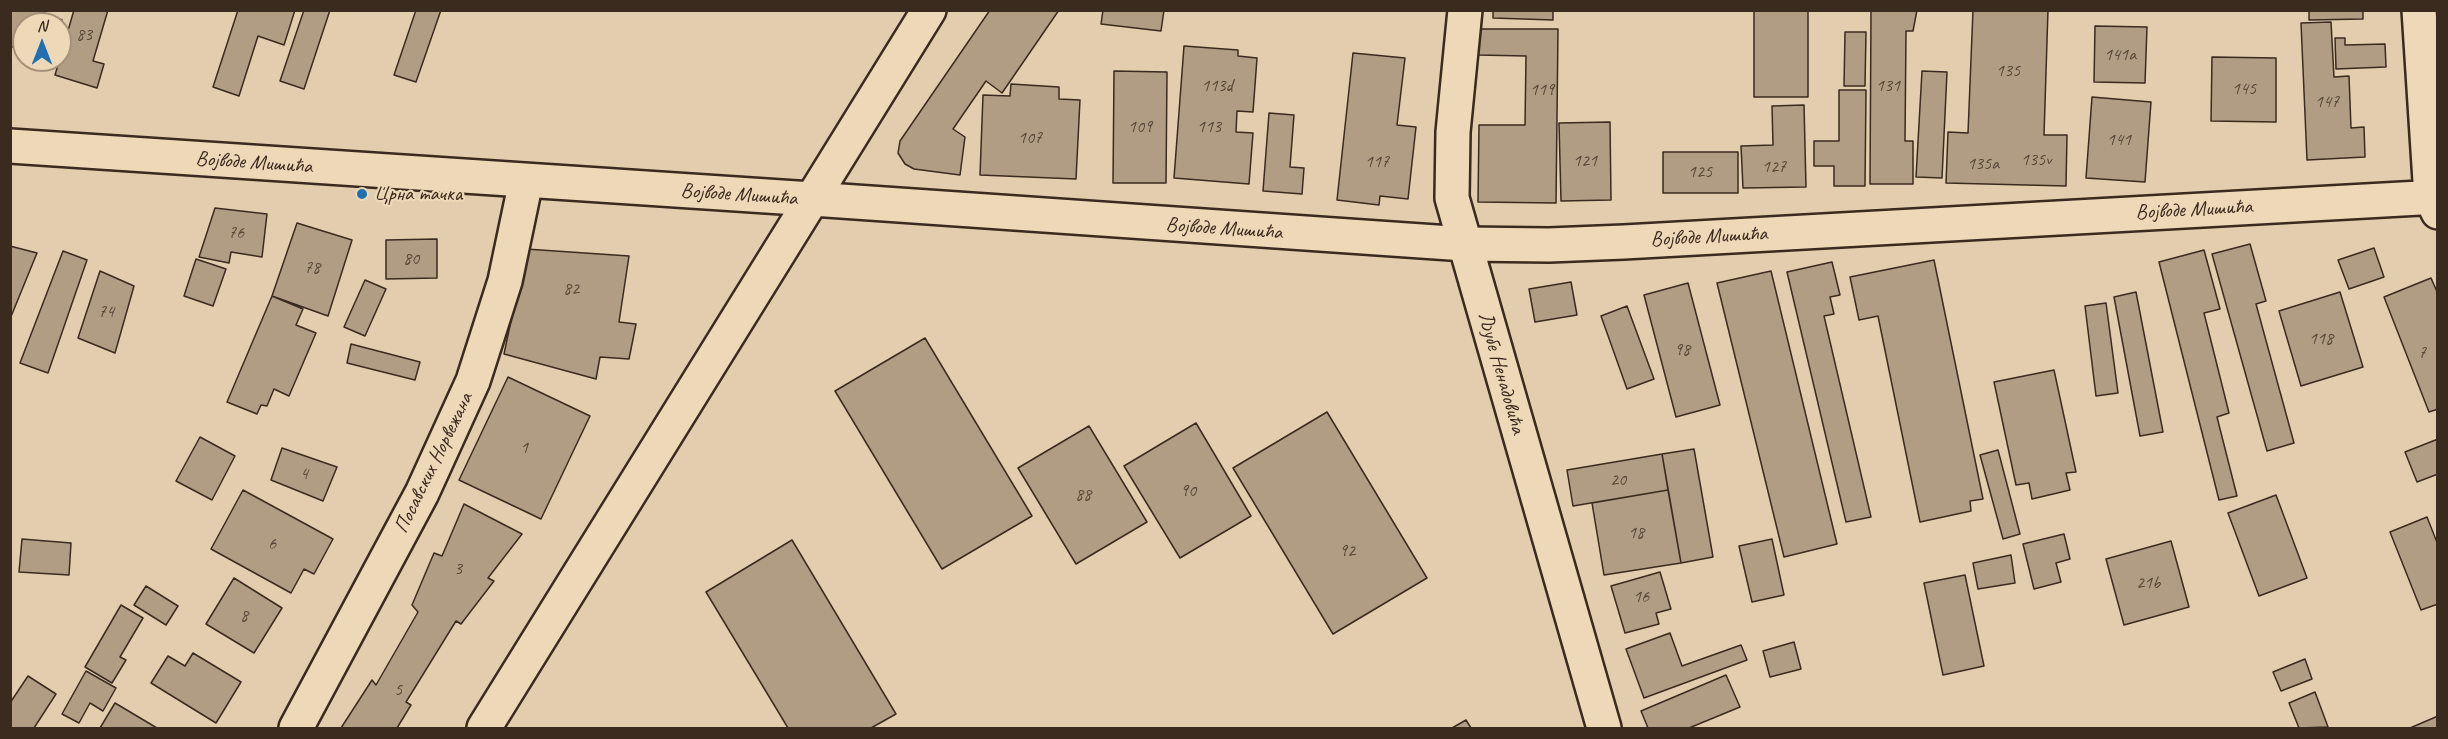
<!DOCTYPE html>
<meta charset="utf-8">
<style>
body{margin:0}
#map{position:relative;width:2448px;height:739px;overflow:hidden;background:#e2ceae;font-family:Caveat,sans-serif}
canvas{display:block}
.frame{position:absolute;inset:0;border:12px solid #3b2a1e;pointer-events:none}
.north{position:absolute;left:12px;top:12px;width:60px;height:60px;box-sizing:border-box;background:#edd8b7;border:2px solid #a6927a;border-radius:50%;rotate:0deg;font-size:16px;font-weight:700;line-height:24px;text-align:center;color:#3b2a1e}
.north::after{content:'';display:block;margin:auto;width:21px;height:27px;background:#1f6fb2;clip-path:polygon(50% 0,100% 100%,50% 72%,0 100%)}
</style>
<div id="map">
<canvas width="2448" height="739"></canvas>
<div class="frame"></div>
<div class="north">N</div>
</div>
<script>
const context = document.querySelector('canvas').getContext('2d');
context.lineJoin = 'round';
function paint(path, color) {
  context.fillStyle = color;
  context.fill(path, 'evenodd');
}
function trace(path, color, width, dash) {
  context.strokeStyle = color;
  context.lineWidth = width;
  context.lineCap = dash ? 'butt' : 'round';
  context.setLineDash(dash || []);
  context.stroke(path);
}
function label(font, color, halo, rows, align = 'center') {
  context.font = font + ' Caveat,sans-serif';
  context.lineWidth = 4.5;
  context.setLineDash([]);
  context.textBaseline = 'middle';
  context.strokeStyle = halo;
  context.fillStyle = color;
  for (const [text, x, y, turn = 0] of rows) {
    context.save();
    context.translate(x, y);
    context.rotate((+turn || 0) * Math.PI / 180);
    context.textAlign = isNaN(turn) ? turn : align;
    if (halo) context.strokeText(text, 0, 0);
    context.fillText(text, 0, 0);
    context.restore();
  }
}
const building = new Path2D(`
 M 10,10 L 37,10 L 62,20 L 60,26 L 24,24 L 24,51 L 10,46 Z
 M 74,10 L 108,10 L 93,61 L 104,64 L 97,88 L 55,75 Z
 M 238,10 L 295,10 L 284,45 L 258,36 L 239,96 L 213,87 Z
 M 304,10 L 330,10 L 304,89 L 280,81 Z
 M 416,10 L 441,10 L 416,82 L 394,75 Z
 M 990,10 L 1059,10 L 1002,93 L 986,81 L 953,129 L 965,137 L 960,175 L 914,169 L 905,164 L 898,153 L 900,141 Z
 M 1103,10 L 1164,10 L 1161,31 L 1101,24 Z
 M 1493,10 L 1553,10 L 1553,20 L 1493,18 Z
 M 1754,10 L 1808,10 L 1808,97 L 1754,97 Z
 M 1871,10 L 1917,10 L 1913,31 L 1906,31 L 1905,141 L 1913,141 L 1913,184 L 1870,184 Z
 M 1973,10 L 2048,10 L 2044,135 L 2067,135 L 2066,186 L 1946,183 L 1948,132 L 1968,133 Z
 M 2309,10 L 2363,10 L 2363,19 L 2309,20 Z
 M 2331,22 L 2334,77 L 2349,76 L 2351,128 L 2364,127 L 2365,157 L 2307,160 L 2301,23 Z
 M 2095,26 L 2147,27 L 2145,83 L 2094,82 Z
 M 1478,29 L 1558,29 L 1556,203 L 1478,202 L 1479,125 L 1525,125 L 1526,56 L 1478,55 Z
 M 1845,32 L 1866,32 L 1865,86 L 1844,86 Z
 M 2335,38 L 2345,38 L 2345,45 L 2385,44 L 2386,67 L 2336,69 Z
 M 1184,46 L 1238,50 L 1238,56 L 1257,58 L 1253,112 L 1237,111 L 1236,132 L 1253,133 L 1249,184 L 1174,178 Z
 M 1353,53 L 1405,58 L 1397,125 L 1416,127 L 1408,199 L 1380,196 L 1379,205 L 1337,200 Z
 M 2212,57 L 2276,58 L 2276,122 L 2211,121 Z
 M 1114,71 L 1167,72 L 1166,183 L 1113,183 Z
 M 1922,71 L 1947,72 L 1942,178 L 1916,177 Z
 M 1011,84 L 1059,87 L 1059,99 L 1080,100 L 1076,179 L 980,175 L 983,95 L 1010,96 Z
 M 1839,90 L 1866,90 L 1865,186 L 1834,186 L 1834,166 L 1814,166 L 1814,141 L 1839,141 Z
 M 2092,97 L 2151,102 L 2145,182 L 2086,178 Z
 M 1804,105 L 1806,187 L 1743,188 L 1741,146 L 1773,145 L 1772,106 Z
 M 1269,113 L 1294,115 L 1290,167 L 1304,168 L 1302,194 L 1263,191 Z
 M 1610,122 L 1611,200 L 1561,201 L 1559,123 Z
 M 1663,152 L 1738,152 L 1738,193 L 1663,193 Z
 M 215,208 L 267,214 L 262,257 L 231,252 L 229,263 L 199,257 Z
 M 297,223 L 352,240 L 328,316 L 272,296 Z
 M 437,239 L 437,278 L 386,279 L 386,240 Z
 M 2250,244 L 2266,301 L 2256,304 L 2294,443 L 2267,451 L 2212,254 Z
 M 10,246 L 37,253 L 10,319 Z
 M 2374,248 L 2384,277 L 2349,289 L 2338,260 Z
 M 526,249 L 629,256 L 619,322 L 636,324 L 629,359 L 600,357 L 596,379 L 504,354 Z
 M 2204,250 L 2220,309 L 2204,313 L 2229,413 L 2217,417 L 2237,496 L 2219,500 L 2159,262 Z
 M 63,251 L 87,260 L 48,373 L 20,363 Z
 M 196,259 L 226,269 L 213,306 L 184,296 Z
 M 1934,260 L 1983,499 L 1970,501 L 1971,511 L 1920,522 L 1878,316 L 1859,320 L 1850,277 Z
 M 1832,262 L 1840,295 L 1830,297 L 1834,314 L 1824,316 L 1871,517 L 1846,522 L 1787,272 Z
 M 100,271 L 134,286 L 115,353 L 78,338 Z
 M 1771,271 L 1837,544 L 1784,557 L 1717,283 Z
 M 2431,278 L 2438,294 L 2438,409 L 2429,412 L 2384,297 Z
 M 365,280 L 386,289 L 365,336 L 344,327 Z
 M 1571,282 L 1577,315 L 1535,322 L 1529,289 Z
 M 1688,283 L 1720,405 L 1676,417 L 1644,295 Z
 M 2136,292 L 2163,432 L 2140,436 L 2114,297 Z
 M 2340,292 L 2363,367 L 2301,386 L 2279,311 Z
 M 272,296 L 303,309 L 296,325 L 316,333 L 289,396 L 274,389 L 267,406 L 261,405 L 257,414 L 227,402 Z
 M 2106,303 L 2118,393 L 2096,396 L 2085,306 Z
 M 1627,306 L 1654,379 L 1627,389 L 1601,316 Z
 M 925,338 L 1032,516 L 942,569 L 835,391 Z
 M 351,344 L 420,362 L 415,380 L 347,363 Z
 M 2054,370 L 2076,472 L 2066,473 L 2070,490 L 2032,499 L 2029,483 L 2016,485 L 1994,382 Z
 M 508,377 L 590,416 L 541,519 L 459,480 Z
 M 1327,412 L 1427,578 L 1333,634 L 1233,468 Z
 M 1196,423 L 1251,516 L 1180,558 L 1124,466 Z
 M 1089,426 L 1147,522 L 1076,564 L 1018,468 Z
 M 200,437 L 235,456 L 212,500 L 176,481 Z
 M 2438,439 L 2438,474 L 2417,482 L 2405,452 Z
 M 282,448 L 337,467 L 323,501 L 271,480 Z
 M 1694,449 L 1713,557 L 1681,563 L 1662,454 Z
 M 1998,450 L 2020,534 L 2003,539 L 1980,455 Z
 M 1662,454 L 1668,490 L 1573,506 L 1567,470 Z
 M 243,490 L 333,539 L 314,574 L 304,569 L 291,593 L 211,549 Z
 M 1668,490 L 1681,563 L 1604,575 L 1592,503 Z
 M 2276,495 L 2307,578 L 2259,596 L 2228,513 Z
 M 464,504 L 522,534 L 488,578 L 494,581 L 461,624 L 456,621 L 406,702 L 411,705 L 397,728 L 341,728 L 372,680 L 376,685 L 418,612 L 412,605 L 434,553 L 442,556 Z
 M 2427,517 L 2438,545 L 2438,604 L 2421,610 L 2390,532 Z
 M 2064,534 L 2070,559 L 2056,563 L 2061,582 L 2034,589 L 2023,544 Z
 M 22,539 L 71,543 L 69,575 L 19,572 Z
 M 1772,539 L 1784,595 L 1752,602 L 1739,546 Z
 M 792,540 L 896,714 L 871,728 L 788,728 L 706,592 Z
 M 2171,541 L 2189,607 L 2124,625 L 2106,559 Z
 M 2011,555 L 2015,583 L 1978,589 L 1973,563 Z
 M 1660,572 L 1671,609 L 1656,613 L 1659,624 L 1625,633 L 1611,586 Z
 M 1965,575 L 1984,666 L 1943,675 L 1924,583 Z
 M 234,578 L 282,608 L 254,653 L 206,624 Z
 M 146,586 L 178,606 L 166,625 L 134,605 Z
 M 121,605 L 143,618 L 120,657 L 126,660 L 112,683 L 85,667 Z
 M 1670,633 L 1682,666 L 1741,645 L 1747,660 L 1644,698 L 1626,649 Z
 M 1794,642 L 1801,669 L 1770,677 L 1763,651 Z
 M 193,653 L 241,682 L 216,723 L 151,683 L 168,656 L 185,666 Z
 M 2305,659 L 2312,679 L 2281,691 L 2273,672 Z
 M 86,671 L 116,688 L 103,711 L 90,703 L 79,723 L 62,714 Z
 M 1726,675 L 1740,707 L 1689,728 L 1648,728 L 1641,711 Z
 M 28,676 L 56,694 L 34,728 L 11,728 L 10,703 Z
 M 2315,692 L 2328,727 L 2299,728 L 2289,703 Z
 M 115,703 L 157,728 L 100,728 Z
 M 2438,716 L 2438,728 L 2410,728 Z
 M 1466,720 L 1471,728 L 1452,728 Z`);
const minor = new Path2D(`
 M 2419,10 L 2431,197 L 2438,212
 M 1465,244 L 1549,245 L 1624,242 L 2438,197
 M 296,728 L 422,493 L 473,381 L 505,281 L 526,181
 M 484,728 L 812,199`);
const tertiary = new Path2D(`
 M 1465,10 L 1453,132 L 1452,198 L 1604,728
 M 812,199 L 1465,244`);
const primary = new Path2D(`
 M 10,146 L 812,199 L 929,10`);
const markers = [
 [362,194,6,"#1f6fb2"]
];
const numberNames = [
 ["83",84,35],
 ["141a",2120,55],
 ["135",2008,71],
 ["113d",1217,86],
 ["131",1888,86],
 ["145",2244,89],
 ["119",1542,90],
 ["147",2327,102],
 ["109",1140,127],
 ["113",1209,127],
 ["107",1030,138],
 ["141",2119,140],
 ["135v",2036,160],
 ["121",1585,161],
 ["117",1377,162],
 ["135a",1983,164],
 ["127",1774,167],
 ["125",1700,172],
 ["76",236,233],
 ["80",411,259],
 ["78",312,268],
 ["82",571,289],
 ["74",106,312],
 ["118",2321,339],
 ["98",1682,350],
 ["7",2422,353],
 ["1",524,448],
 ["4",304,474],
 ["20",1618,480],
 ["90",1188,491],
 ["88",1083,495],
 ["18",1636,533],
 ["6",272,544],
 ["92",1347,551],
 ["3",458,569],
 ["21b",2148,583],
 ["16",1641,597],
 ["8",244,616],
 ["5",398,690]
];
const streetNames = [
 ["Војводе Мишића",254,163,4],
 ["Војводе Мишића",739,195,4],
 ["Војводе Мишића",2194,210,-3],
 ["Војводе Мишића",1224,229,4],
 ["Војводе Мишића",1709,237,-3],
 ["Љубе Ненадовића",1501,373,74],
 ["Посавских Норвежана",434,463,-64]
];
const poiNames = [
 ["Црна тачка",374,194]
];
paint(building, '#b19d83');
trace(building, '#3b2a1e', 1.5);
trace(minor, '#3b2a1e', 38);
trace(tertiary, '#3b2a1e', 38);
trace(primary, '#3b2a1e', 38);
trace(minor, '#edd8b7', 33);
trace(tertiary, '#edd8b7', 33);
trace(primary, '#edd8b7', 33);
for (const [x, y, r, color] of markers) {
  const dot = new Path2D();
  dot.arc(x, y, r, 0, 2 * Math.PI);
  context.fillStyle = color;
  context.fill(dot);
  trace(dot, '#edd8b7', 2);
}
label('18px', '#584737', null, numberNames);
label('21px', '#3b2a1e', '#edd8b7', streetNames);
label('21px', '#3b2a1e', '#edd8b7', poiNames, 'left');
</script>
